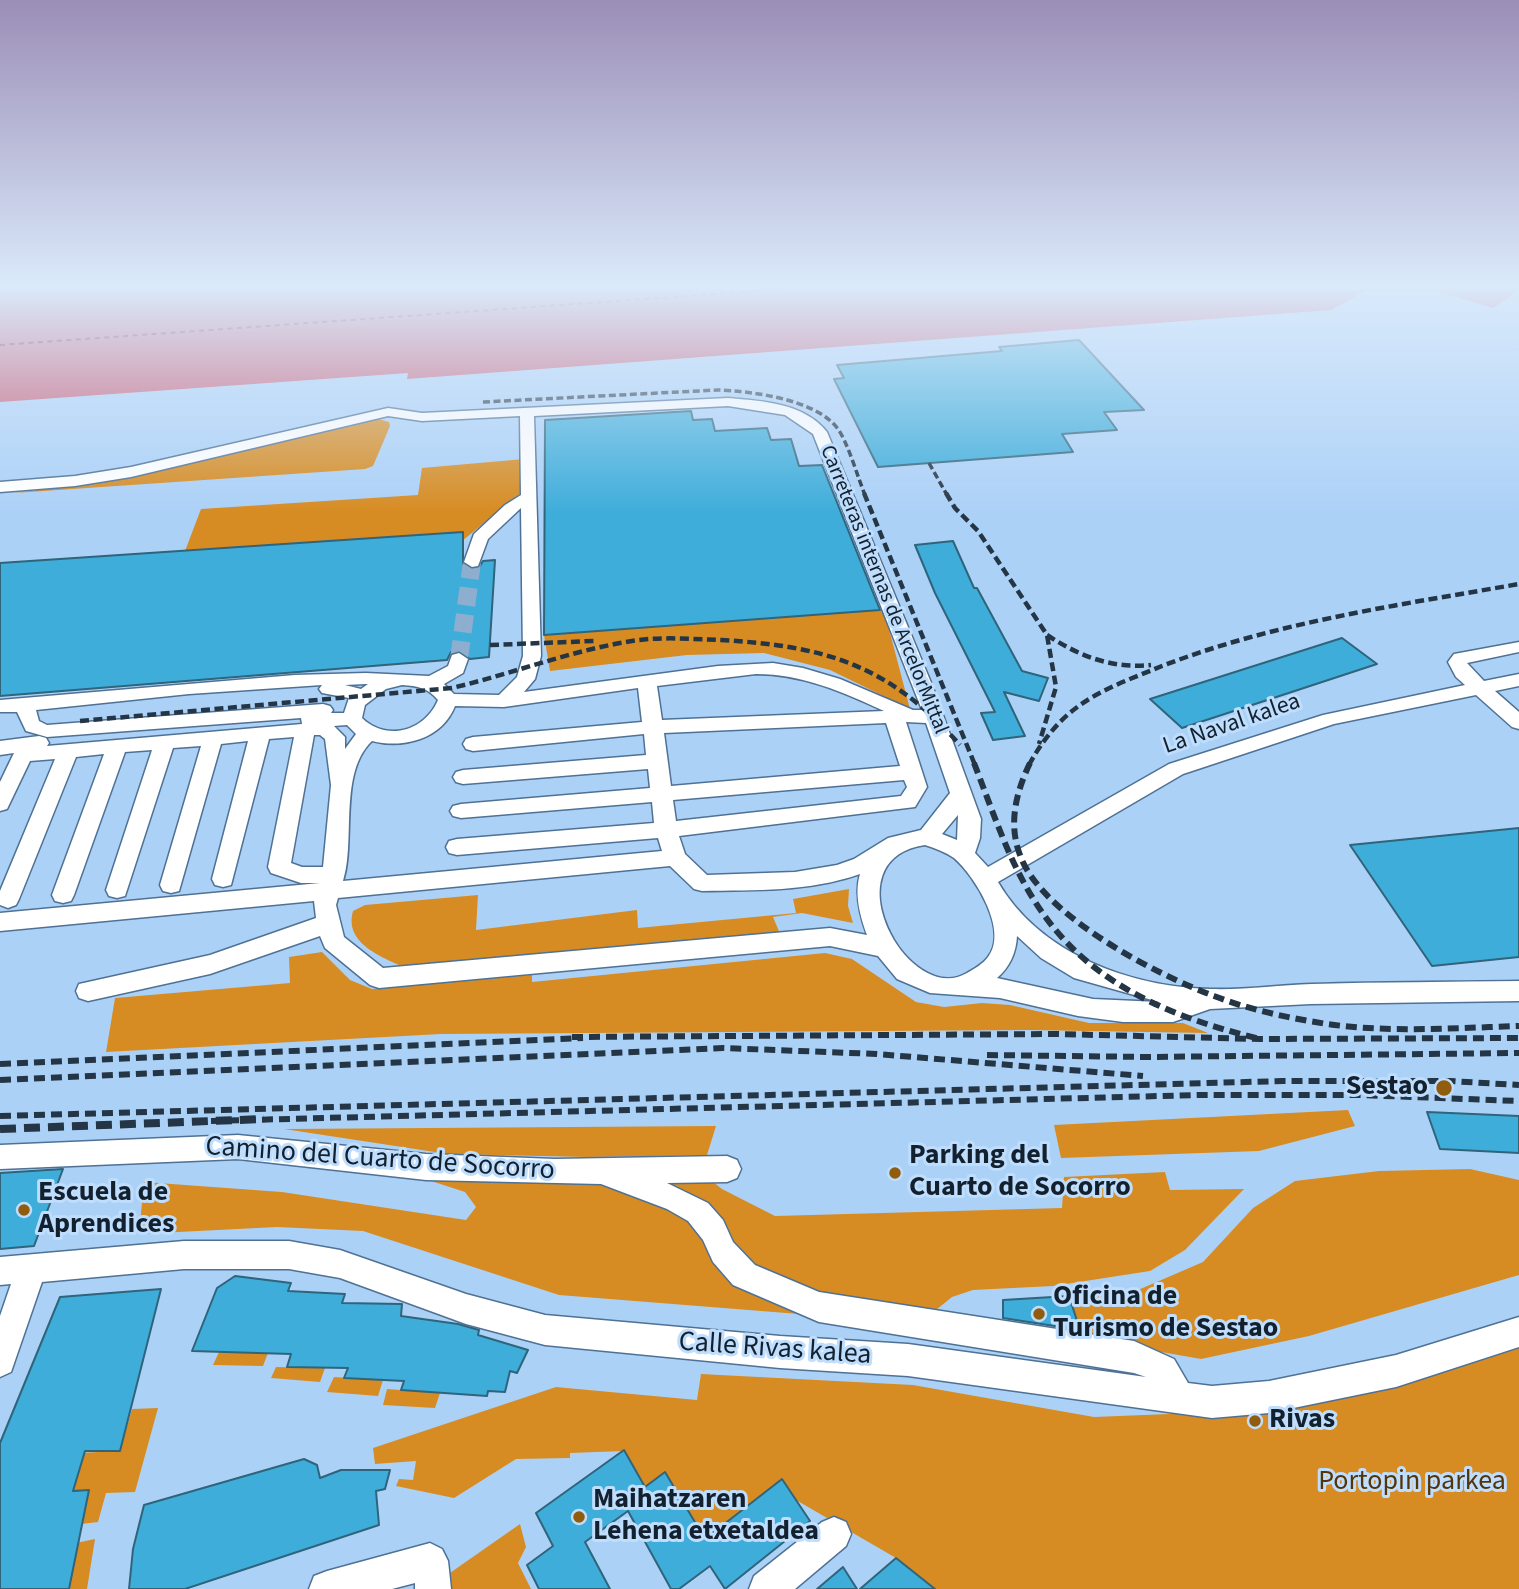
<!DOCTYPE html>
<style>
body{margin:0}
canvas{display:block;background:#acd1f7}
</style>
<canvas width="1519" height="1589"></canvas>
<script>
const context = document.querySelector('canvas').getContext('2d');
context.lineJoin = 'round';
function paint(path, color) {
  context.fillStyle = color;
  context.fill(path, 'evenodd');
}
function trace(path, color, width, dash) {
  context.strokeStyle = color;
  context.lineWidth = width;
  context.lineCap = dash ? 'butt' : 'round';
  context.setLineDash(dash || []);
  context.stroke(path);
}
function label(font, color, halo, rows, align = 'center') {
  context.font = font + ' "Source Sans 3",sans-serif';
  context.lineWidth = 6;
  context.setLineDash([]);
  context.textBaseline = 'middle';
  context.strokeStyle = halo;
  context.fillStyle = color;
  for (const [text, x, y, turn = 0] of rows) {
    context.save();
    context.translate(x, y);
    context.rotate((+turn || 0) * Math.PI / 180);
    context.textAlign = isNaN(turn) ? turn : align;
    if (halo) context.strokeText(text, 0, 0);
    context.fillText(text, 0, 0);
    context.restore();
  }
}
const green = new Path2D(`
 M 378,419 L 389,422 L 390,426 L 373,466 L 365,469 L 14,493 L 132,478 L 366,420 Z
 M 524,459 L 528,487 L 462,541 L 462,532 L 185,551 L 201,509 L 418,495 L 422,468 Z
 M 884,610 L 910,709 L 830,670 L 764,653 L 687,655 L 550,671 L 544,635 Z
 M 849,889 L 848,906 L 853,923 L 802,913 L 773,917 L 781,936 L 412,971 C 388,959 343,946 353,911 L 365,905 L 478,895 L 476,930 L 637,910 L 638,928 L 796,913 L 793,899 Z
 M 322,952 L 350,980 L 372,989 L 532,975 L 532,982 L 825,953 L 852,959 L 916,1002 L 944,1007 L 982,1003 L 1010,1005 L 1089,1023 L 1183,1023 L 1208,1033 L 1027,1030 L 441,1034 L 106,1052 L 115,998 L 290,983 L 289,957 Z
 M 1348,1110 L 1355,1126 L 1259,1151 L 1061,1158 L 1054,1125 Z
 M 716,1126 L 707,1155 L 587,1157 L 448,1154 L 284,1129 Z
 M 394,1169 L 593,1182 L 667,1204 L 696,1223 L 741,1284 L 799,1314 L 559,1295 L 363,1231 L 277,1227 L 139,1234 L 144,1182 L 282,1192 L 466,1220 L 476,1207 L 465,1192 Z
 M 1470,1169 L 1519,1180 L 1519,1275 L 1309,1336 L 1201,1359 L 1082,1338 L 1069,1296 L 1138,1290 L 1203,1262 L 1253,1208 L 1295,1181 L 1379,1171 Z
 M 1165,1172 L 1170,1190 L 1244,1189 L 1185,1250 L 1150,1271 L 1053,1286 L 973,1290 L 952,1297 L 931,1314 L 824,1300 L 762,1272 L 657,1181 L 708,1178 L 722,1189 L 775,1216 L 1062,1208 L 1064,1177 Z
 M 1519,1346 L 1519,1589 L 935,1589 L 896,1558 L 796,1500 L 705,1539 L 664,1473 L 645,1487 L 624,1451 L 570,1453 L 570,1458 L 516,1459 L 454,1498 L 396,1486 L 399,1479 L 413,1480 L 416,1461 L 375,1464 L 373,1448 L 556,1387 L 697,1400 L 701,1374 L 913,1385 L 1094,1417 L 1219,1412 Z
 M 219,1352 L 268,1353 L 263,1366 L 213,1365 Z
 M 276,1367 L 325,1368 L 320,1382 L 271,1378 Z
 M 334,1377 L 383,1380 L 378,1396 L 327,1392 Z
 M 387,1389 L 440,1393 L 435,1408 L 383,1405 Z
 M 158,1408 L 135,1492 L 106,1493 L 98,1522 L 81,1524 L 89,1490 L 73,1491 L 77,1478 L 49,1482 L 57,1454 L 120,1451 L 132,1409 Z
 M 520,1524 L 526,1547 L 518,1563 L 531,1589 L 449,1589 L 447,1575 Z
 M 95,1539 L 87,1589 L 69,1589 L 76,1543 Z`);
const water = new Path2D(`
 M 0,289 L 1369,289 L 1331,310 L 407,379 L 408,373 L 0,402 Z
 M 1427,289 L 1519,289 L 1519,290 L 1493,308 Z`);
const ferry = new Path2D(`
 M 0,345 L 785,289`);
const building = new Path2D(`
 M 1079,340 L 1144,410 L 1104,412 L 1117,430 L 1062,434 L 1073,452 L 878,467 L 834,379 L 844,378 L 837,365 L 1002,351 L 999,347 Z
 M 691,411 L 693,420 L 712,419 L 715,431 L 767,428 L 771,440 L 791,439 L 799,466 L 822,465 L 880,610 L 544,635 L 545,420 Z
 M 463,532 L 463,564 L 472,570 L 478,569 L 483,561 L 495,560 L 489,657 L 470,659 L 458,650 L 451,652 L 447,660 L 0,696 L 0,563 Z
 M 953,541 L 974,588 L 977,588 L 1022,671 L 1048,678 L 1039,701 L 1004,692 L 1025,736 L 993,740 L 981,713 L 995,712 L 935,593 L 915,545 Z
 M 1342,638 L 1377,664 L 1182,728 L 1150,699 Z
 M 1519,828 L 1519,957 L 1432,966 L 1350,845 Z
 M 1427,1112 L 1519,1116 L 1519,1153 L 1440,1149 Z
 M 63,1169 L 34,1246 L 0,1249 L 0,1173 Z
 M 235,1276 L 291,1283 L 288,1291 L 345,1294 L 342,1303 L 402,1304 L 401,1316 L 458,1324 L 479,1330 L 478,1335 L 528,1350 L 517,1373 L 510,1371 L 505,1392 L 488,1391 L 487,1396 L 401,1390 L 404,1381 L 344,1378 L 348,1368 L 287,1367 L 291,1354 L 192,1351 L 217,1288 Z
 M 161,1289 L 120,1451 L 85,1451 L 73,1491 L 89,1490 L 69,1589 L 0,1589 L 0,1443 L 60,1297 Z
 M 1069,1296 L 1080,1330 L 1003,1318 L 1003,1300 Z
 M 624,1450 L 645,1487 L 665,1472 L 705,1539 L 782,1479 L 810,1521 L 725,1589 L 710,1566 L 679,1589 L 671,1589 L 628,1511 L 585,1542 L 610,1589 L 539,1589 L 527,1565 L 553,1546 L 536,1513 Z
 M 304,1459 L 317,1465 L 320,1478 L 341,1470 L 390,1470 L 385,1489 L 376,1491 L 379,1525 L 185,1589 L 129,1589 L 133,1549 L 144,1505 Z
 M 896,1558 L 935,1589 L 860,1589 Z
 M 843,1567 L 857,1589 L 817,1589 Z`);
const minorTunnel = new Path2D(`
 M 459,659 L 472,562`);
const minor = new Path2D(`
 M 728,398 C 763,401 804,403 827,432 L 932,685 L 981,819 L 980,838 L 975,853 L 988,867 L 1169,764 L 1323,715 L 1465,685 L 1456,677 L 1448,662 L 1454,654 L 1519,642 L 1519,652 L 1467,663 L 1484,681 L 1519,674 L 1519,686 L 1495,691 L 1519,712 L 1519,729 L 1512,727 L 1476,695 L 1334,724 L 1183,774 L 998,882 C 1040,954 1130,987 1211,989 C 1245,990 1278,985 1312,984 C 1381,982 1450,982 1519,981 L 1519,1001 L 1311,1004 L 1210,1009 L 1173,1022 L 1123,1022 L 1078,1016 L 1000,998 L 930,993 L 897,979 L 878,956 L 830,946 L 379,988 L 370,985 L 325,948 L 320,936 L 210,974 L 88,1001 L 79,998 L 76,991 L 79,984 L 210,955 L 316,918 L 314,901 L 0,931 L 0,913 L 320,883 L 301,883 L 271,873 L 268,867 L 294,737 L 269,739 L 231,885 L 223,887 L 215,885 L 212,879 L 248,741 L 221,744 L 179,891 L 171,893 L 163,891 L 160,885 L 201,746 L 173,748 L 125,896 L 117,898 L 109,896 L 106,890 L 152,750 L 125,752 L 74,895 L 71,901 L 63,903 L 55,901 L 52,895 L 104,754 L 76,757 L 19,899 L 16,905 L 8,908 L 0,905 L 0,891 L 55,759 L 30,761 L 7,809 L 0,811 L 0,782 L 14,753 L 0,755 L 0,741 L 39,736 L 46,738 L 49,743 L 47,746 L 302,724 L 301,718 L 47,737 L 26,731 L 17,712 L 0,712 L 0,700 L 295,675 L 366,673 L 429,676 L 448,666 L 452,655 L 459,653 L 468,659 L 463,673 L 444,684 L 454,694 L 499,695 L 517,677 L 523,656 L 521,508 L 488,539 L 478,566 L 472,567 L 464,562 L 474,534 L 505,505 L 521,495 L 520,416 L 422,421 L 388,416 L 131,477 L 75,486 L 0,492 L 0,482 L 75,476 L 131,467 L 388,408 L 422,413 ZM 728,406 L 785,415 L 813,434 L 922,710 L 913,710 L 840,679 L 803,668 L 773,663 L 718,666 L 524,692 L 535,679 L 541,656 L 534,416 ZM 756,674 C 802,674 843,692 884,711 L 662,720 L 657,686 ZM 368,684 L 361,689 L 345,685 L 366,684 ZM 322,685 L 319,689 L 322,693 L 349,698 L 344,713 L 331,713 L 333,710 L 330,706 L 323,704 L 47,725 L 39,721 L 36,710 L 189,694 ZM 402,685 C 418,686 428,688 438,700 C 425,731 387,742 362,718 L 365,705 L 386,689 ZM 638,688 L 642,722 L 473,737 L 466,739 L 463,744 L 466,749 L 473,751 L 644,734 L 646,755 L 463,770 L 456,772 L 453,777 L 456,782 L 463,784 L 648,769 L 650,788 L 461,804 L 453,806 L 450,811 L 453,816 L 461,818 L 652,802 L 654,823 L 457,839 L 449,841 L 446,847 L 449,853 L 457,855 L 658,838 L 662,851 L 343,881 C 356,842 338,773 372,741 C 404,749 442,739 455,706 L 504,707 ZM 906,722 L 926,723 L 950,793 L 921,830 L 888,838 L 854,859 L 837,865 L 795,872 L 707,875 L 685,854 L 679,836 L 915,807 L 927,787 ZM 886,723 L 900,766 L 671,786 L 664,733 ZM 347,725 L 356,734 L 345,749 L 345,737 L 334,726 ZM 314,735 L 320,735 L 325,739 L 331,785 L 323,867 L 302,867 L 291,863 ZM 904,780 L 907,787 L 901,796 L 676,821 L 673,800 ZM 958,815 L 957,840 L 942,834 ZM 925,845 C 935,848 945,852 954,858 C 975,876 1009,931 988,957 C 983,964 974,969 967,973 C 908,1008 828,859 925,845 ZM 670,866 L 694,889 L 702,891 C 756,890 809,892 860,874 C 854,894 860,916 867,935 L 830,928 L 383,968 L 344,937 L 336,905 L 338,898 ZM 1017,936 L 1041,958 L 1074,978 L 1159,1002 L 1093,999 L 997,978 C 1010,967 1016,953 1017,936 Z
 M 238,1135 L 426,1154 L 555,1159 L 727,1156 L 737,1160 L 741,1169 L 737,1178 L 727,1182 L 667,1183 L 708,1203 L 723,1220 L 733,1242 L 755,1265 L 819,1292 L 1134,1341 L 1174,1359 L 1188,1383 L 1212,1386 L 1269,1381 L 1396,1355 L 1519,1317 L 1519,1347 L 1396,1387 L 1269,1413 L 1212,1418 L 908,1376 L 780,1368 L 545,1345 L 466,1324 L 340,1278 L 289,1269 L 184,1269 L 42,1282 L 11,1372 L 0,1377 L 0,1316 L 11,1284 L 0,1285 L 0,1257 L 184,1241 L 289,1241 L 340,1250 L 466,1294 L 545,1315 L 780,1336 L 908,1344 L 1146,1377 L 1134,1373 L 819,1322 L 733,1285 L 713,1262 L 703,1240 L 688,1221 L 667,1209 L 601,1184 L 426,1180 L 238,1159 L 0,1169 L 0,1145 Z
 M 834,1517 L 846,1522 L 851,1534 L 846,1546 L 795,1589 L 749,1589 L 754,1576 L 822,1522 Z
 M 430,1543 L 442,1549 L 448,1561 L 451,1589 L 415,1589 L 415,1583 L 392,1589 L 309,1589 L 314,1576 L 327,1571 Z`);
const railFar3 = new Path2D(`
 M 483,402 L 717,390 C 751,391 816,399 838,429 C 848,443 858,478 865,495
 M 929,463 L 947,495`);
const railFar2 = new Path2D(`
 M 864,493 L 975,765
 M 946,493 L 955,508 L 978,531 L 1047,635 L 1056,687 L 1039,744
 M 1047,635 C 1079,656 1112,669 1151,665
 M 490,645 L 594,641
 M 80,721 L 452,688 C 511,674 567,652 626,642 C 657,636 690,639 721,640 C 826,646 889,665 960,745
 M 1029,765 C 1040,744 1057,722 1076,708 C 1101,689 1133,678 1162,666 C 1276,622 1399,605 1519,584`);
const railFar1 = new Path2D(`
 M 974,763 C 992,809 1008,859 1034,900 C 1085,983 1170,1017 1260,1039
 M 1030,763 C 1016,792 1008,824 1020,855 C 1041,915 1157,975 1214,996 C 1250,1010 1289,1018 1327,1024 C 1391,1033 1455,1028 1519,1026
 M 572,1037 L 1057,1034 L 1260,1039 L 1519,1038
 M 987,1055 L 1148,1057 L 1519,1053
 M 0,1064 L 583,1038
 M 0,1080 L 723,1048 L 877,1054 L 1143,1076
 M 0,1116 L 1283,1081 L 1450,1081 L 1519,1085
 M 211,1121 L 1198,1095 L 1359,1095 L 1519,1101`);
const rail = new Path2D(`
 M 0,1129 L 264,1119`);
const markers = [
 [1444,1088,9,"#905c0e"],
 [895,1173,7,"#905c0e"],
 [24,1210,7,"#905c0e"],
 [1039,1314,7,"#905c0e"],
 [1255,1421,7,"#905c0e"],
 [579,1517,7,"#905c0e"]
];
const farStreetnames = [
 ["Carreteras internas de ArcelorMittal",883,590,68]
];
const streetNames = [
 ["La Naval kalea",1232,725,-19]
];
const nearPoinames = [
 ["Sestao",1428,1088,"right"],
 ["Parking del",909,1157],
 ["Cuarto de Socorro",909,1189],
 ["Escuela de",38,1194],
 ["Aprendices",38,1226],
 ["Oficina de",1053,1298],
 ["Turismo de Sestao",1053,1330],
 ["Rivas",1269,1421],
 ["Maihatzaren",593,1501],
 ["Lehena etxetaldea",593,1533]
];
const nearStreetnames = [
 ["Camino del Cuarto de Socorro",380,1160,4],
 ["Calle Rivas kalea",775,1350,4]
];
const nearParknames = [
 ["Portopin parkea",1412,1483]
];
paint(green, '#d78c23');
paint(water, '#c8566e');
trace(ferry, '#790b30', 2, [5, 4.5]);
paint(building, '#3fadda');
trace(building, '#2f647b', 2);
trace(minorTunnel, '#8daecf', 18, [18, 9]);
trace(minor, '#4f7194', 3);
paint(minor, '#fff');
trace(railFar3, '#243545', 3.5, [7, 3.5]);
trace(railFar2, '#243545', 4.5, [9, 4.5]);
trace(railFar1, '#243545', 6, [11, 6]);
trace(rail, '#243545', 8, [16, 8]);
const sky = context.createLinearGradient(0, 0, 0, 512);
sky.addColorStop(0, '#9b8eb7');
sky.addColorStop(0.56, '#daeafb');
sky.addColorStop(1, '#daeafb00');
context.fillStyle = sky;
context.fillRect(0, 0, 1519, 512);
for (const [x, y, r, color] of markers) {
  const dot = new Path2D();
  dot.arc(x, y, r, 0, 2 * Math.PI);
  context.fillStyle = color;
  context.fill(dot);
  trace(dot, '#bfddfc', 2.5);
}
label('21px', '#13212f', '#bfddfc', farStreetnames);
label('24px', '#13212f', '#bfddfc', streetNames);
label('bold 28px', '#13212f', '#bfddfc', nearPoinames, 'left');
label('28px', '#13212f', '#bfddfc', nearStreetnames);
label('28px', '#54350a', '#bfddfc', nearParknames);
</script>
